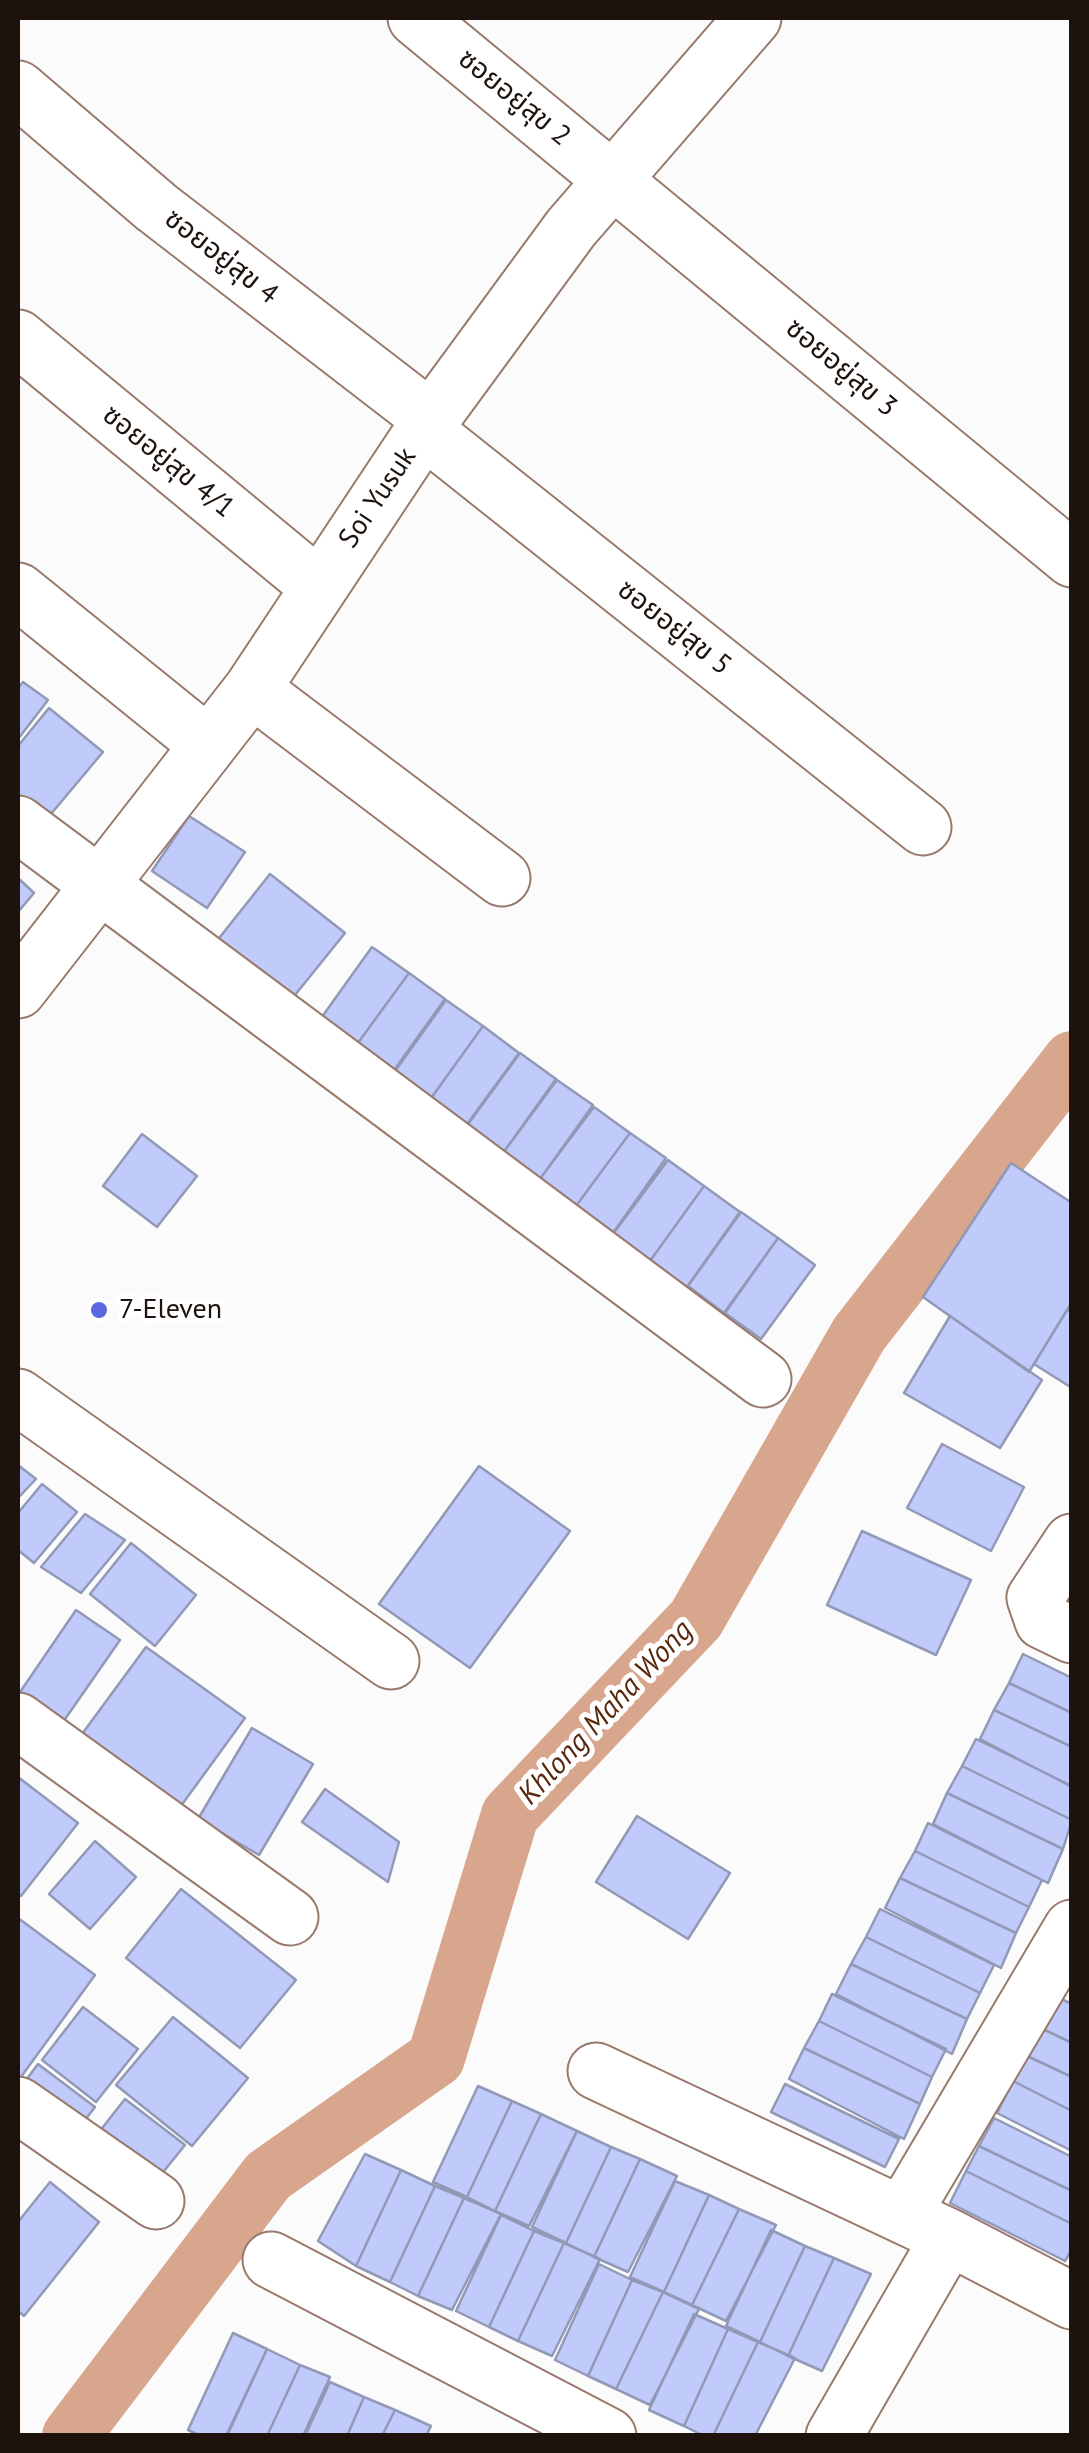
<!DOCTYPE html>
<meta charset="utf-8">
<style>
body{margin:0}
#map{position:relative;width:1089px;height:2453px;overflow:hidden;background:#fbfbfb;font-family:"PT Sans",sans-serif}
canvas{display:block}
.frame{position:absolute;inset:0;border:20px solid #1d120c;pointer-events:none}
</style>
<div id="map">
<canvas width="1089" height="2453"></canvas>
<div class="frame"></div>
</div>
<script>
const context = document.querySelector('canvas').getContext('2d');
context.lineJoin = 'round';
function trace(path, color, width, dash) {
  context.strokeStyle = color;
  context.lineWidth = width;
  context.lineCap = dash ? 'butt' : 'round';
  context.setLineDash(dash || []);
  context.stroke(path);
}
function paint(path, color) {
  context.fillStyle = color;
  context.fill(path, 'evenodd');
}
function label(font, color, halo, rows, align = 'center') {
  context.font = font + ' "PT Sans","Noto Sans Thai",sans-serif';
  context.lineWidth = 10;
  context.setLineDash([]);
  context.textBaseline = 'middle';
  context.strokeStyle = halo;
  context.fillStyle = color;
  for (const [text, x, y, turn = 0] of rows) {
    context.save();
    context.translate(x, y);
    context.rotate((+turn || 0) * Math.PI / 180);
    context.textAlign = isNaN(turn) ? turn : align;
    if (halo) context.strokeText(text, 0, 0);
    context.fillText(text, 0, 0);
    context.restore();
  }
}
const canal = new Path2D(`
 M 71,2436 L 268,2176 L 436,2058 L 510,1815 L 696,1619 L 859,1334 L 1072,1060`);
const building = new Path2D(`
 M 23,682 L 48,700 L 18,739 L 18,688 Z
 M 49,708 L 103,752 L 40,827 L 18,809 L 18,746 Z
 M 189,816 L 245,852 L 207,908 L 152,871 Z
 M 270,874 L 345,933 L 291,1000 L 216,942 Z
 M 18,878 L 34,893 L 18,912 Z
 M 372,947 L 409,973 L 355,1047 L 319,1021 Z
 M 409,973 L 445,999 L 392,1073 L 355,1047 Z
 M 446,1000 L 483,1026 L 429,1101 L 393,1074 Z
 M 483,1026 L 519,1053 L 465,1127 L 429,1101 Z
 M 520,1053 L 556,1079 L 503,1153 L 466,1127 Z
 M 557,1080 L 593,1105 L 540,1179 L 503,1153 Z
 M 594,1107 L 630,1133 L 576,1206 L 539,1180 Z
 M 630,1133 L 666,1158 L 613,1233 L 576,1206 Z
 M 142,1134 L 197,1176 L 157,1227 L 103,1186 Z
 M 668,1160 L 704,1186 L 650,1261 L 613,1234 Z
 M 1011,1163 L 1072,1203 L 1072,1302 L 1029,1372 L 923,1297 Z
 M 704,1186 L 740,1212 L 687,1287 L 650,1261 Z
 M 741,1212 L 778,1238 L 724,1313 L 688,1286 Z
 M 778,1238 L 815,1265 L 761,1339 L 725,1313 Z
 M 1067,1310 L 1072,1312 L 1072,1388 L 1034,1364 Z
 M 950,1316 L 1042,1380 L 1000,1448 L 904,1393 Z
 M 942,1444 L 1024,1487 L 991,1551 L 907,1508 Z
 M 18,1465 L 36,1479 L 18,1498 Z
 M 479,1466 L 570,1531 L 470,1668 L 379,1604 Z
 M 42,1484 L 77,1512 L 34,1563 L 18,1550 L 18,1513 Z
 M 85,1514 L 125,1540 L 81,1593 L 41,1567 Z
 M 862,1531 L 971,1580 L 936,1655 L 827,1605 Z
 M 131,1543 L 196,1595 L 155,1646 L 90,1594 Z
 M 76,1610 L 120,1640 L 54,1735 L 18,1695 Z
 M 146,1647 L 245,1718 L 170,1821 L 71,1749 Z
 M 1023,1654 L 1072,1678 L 1072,1713 L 1009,1683 Z
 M 1009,1683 L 1072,1713 L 1072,1747 L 994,1710 Z
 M 994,1710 L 1072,1747 L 1072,1787 L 980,1739 Z
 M 252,1728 L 313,1764 L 259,1855 L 198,1819 Z
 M 976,1739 L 1072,1786 L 1072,1820 L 962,1766 Z
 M 962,1766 L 1072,1820 L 1063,1849 L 947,1793 Z
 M 18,1777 L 78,1823 L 21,1896 L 18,1893 Z
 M 325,1789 L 399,1842 L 388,1882 L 302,1822 Z
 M 947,1793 L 1063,1849 L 1048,1883 L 933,1824 Z
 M 637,1816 L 730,1873 L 688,1939 L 596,1882 Z
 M 928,1823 L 1042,1880 L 1029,1907 L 915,1851 Z
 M 95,1841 L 136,1877 L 90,1929 L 49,1894 Z
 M 915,1851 L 1029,1907 L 1016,1933 L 900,1878 Z
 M 900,1878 L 1016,1933 L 1001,1968 L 885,1908 Z
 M 181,1889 L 296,1980 L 240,2048 L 126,1958 Z
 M 880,1909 L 994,1965 L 980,1993 L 866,1937 Z
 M 18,1918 L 95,1975 L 18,2081 Z
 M 866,1937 L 980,1993 L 967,2019 L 851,1964 Z
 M 851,1964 L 967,2019 L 952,2054 L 836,1994 Z
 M 832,1994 L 946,2049 L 932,2077 L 819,2021 Z
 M 1059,1998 L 1072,2004 L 1072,2043 L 1043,2029 Z
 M 83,2007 L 138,2049 L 96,2102 L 42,2060 Z
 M 173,2017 L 248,2078 L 192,2146 L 116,2085 Z
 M 819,2021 L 932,2077 L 920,2104 L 804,2048 Z
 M 1041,2028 L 1072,2043 L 1072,2077 L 1027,2056 Z
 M 804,2048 L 920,2104 L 904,2139 L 789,2079 Z
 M 1027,2056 L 1072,2077 L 1072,2111 L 1013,2081 Z
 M 38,2064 L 95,2107 L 72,2137 L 18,2091 Z
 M 1013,2081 L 1072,2111 L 1072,2151 L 997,2113 Z
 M 785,2084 L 899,2139 L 885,2167 L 771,2112 Z
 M 478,2086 L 512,2101 L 467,2197 L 433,2182 Z
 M 125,2099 L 185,2145 L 147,2192 L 88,2146 Z
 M 512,2101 L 541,2114 L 495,2211 L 467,2197 Z
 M 541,2114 L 577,2131 L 529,2226 L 495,2211 Z
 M 994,2118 L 1072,2157 L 1072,2191 L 979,2146 Z
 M 577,2131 L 611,2147 L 566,2243 L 532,2227 Z
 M 979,2146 L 1072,2191 L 1072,2224 L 966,2171 Z
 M 611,2147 L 640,2159 L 594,2257 L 566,2243 Z
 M 365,2154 L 401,2170 L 356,2266 L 318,2241 Z
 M 640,2159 L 677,2176 L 628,2272 L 594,2257 Z
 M 401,2170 L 435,2186 L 390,2282 L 356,2266 Z
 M 966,2171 L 1072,2224 L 1072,2249 L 1065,2261 L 950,2203 Z
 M 675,2181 L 709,2195 L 664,2292 L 630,2277 Z
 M 50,2182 L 99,2222 L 24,2316 L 18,2311 L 18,2222 Z
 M 435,2186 L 464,2198 L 418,2296 L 390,2282 Z
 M 709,2195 L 739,2209 L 692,2305 L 664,2292 Z
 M 464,2198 L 501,2214 L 452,2310 L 418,2296 Z
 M 739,2209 L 776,2225 L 726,2321 L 692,2305 Z
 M 501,2215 L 534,2231 L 489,2327 L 456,2311 Z
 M 771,2230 L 805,2246 L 760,2342 L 726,2326 Z
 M 534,2231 L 564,2243 L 518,2341 L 489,2327 Z
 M 564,2243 L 600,2259 L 552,2356 L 518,2341 Z
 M 805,2246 L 834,2258 L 788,2356 L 760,2342 Z
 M 834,2258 L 871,2274 L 822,2371 L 788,2356 Z
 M 599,2264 L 632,2280 L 588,2376 L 555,2360 Z
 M 632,2280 L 663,2292 L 616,2389 L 588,2376 Z
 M 663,2292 L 699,2309 L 650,2405 L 616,2389 Z
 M 694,2314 L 728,2329 L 684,2426 L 649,2410 Z
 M 728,2329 L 758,2342 L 713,2436 L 704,2436 L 684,2426 Z
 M 233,2333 L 267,2349 L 226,2436 L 201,2436 L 188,2430 Z
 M 758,2342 L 795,2358 L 755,2436 L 713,2436 Z
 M 267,2349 L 300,2365 L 267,2436 L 227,2436 Z
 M 300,2365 L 330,2377 L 303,2436 L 267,2436 Z
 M 330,2382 L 364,2397 L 347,2436 L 305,2436 Z
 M 364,2397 L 395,2410 L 382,2436 L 347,2436 Z
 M 395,2410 L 431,2426 L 426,2436 L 382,2436 Z`);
const minor = new Path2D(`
 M 416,18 L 1072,559
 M 18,89 L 156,207 L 431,419
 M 18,338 L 318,586
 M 424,430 L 923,827
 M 18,591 L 206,743
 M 252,689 L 502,878
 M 18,824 L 763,1379
 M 18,990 L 252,689 L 431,419 L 571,228 L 753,18
 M 18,1397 L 391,1661
 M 1072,1542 L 1035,1598 L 1043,1621 L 1072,1635
 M 18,1721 L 290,1917
 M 596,2071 L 949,2237 L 1072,2301
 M 18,2105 L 156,2201
 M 902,2215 L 1072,1928
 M 271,2260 L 608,2436
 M 834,2436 L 949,2237`);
const markers = [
 [99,1310,10,"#5b68df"]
];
const streetNames = [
 ["ซอยอยู่สุข 2",514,98,39],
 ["ซอยอยู่สุข 4",221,257,38],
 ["ซอยอยู่สุข 3",841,368,40],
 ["ซอยอยู่สุข 4/1",168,462,39],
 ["Soi Yusuk",378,498,-56],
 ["ซอยอยู่สุข 5",674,628,38]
];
const poiNames = [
 ["7-Eleven",119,1310]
];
const waterNames = [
 ["Khlong Maha Wong",606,1713,-47]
];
trace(canal, '#d7a68d', 58);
paint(building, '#c0cbfb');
trace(building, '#9299b6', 2.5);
trace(minor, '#987a6c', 59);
trace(minor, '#fff', 55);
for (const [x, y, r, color] of markers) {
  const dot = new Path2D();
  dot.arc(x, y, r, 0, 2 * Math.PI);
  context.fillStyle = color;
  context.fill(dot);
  trace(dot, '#fff', 4);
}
label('28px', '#1d120c', '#fff', streetNames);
label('28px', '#1d120c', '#fff', poiNames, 'left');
label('italic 30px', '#58290f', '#fff', waterNames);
</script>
